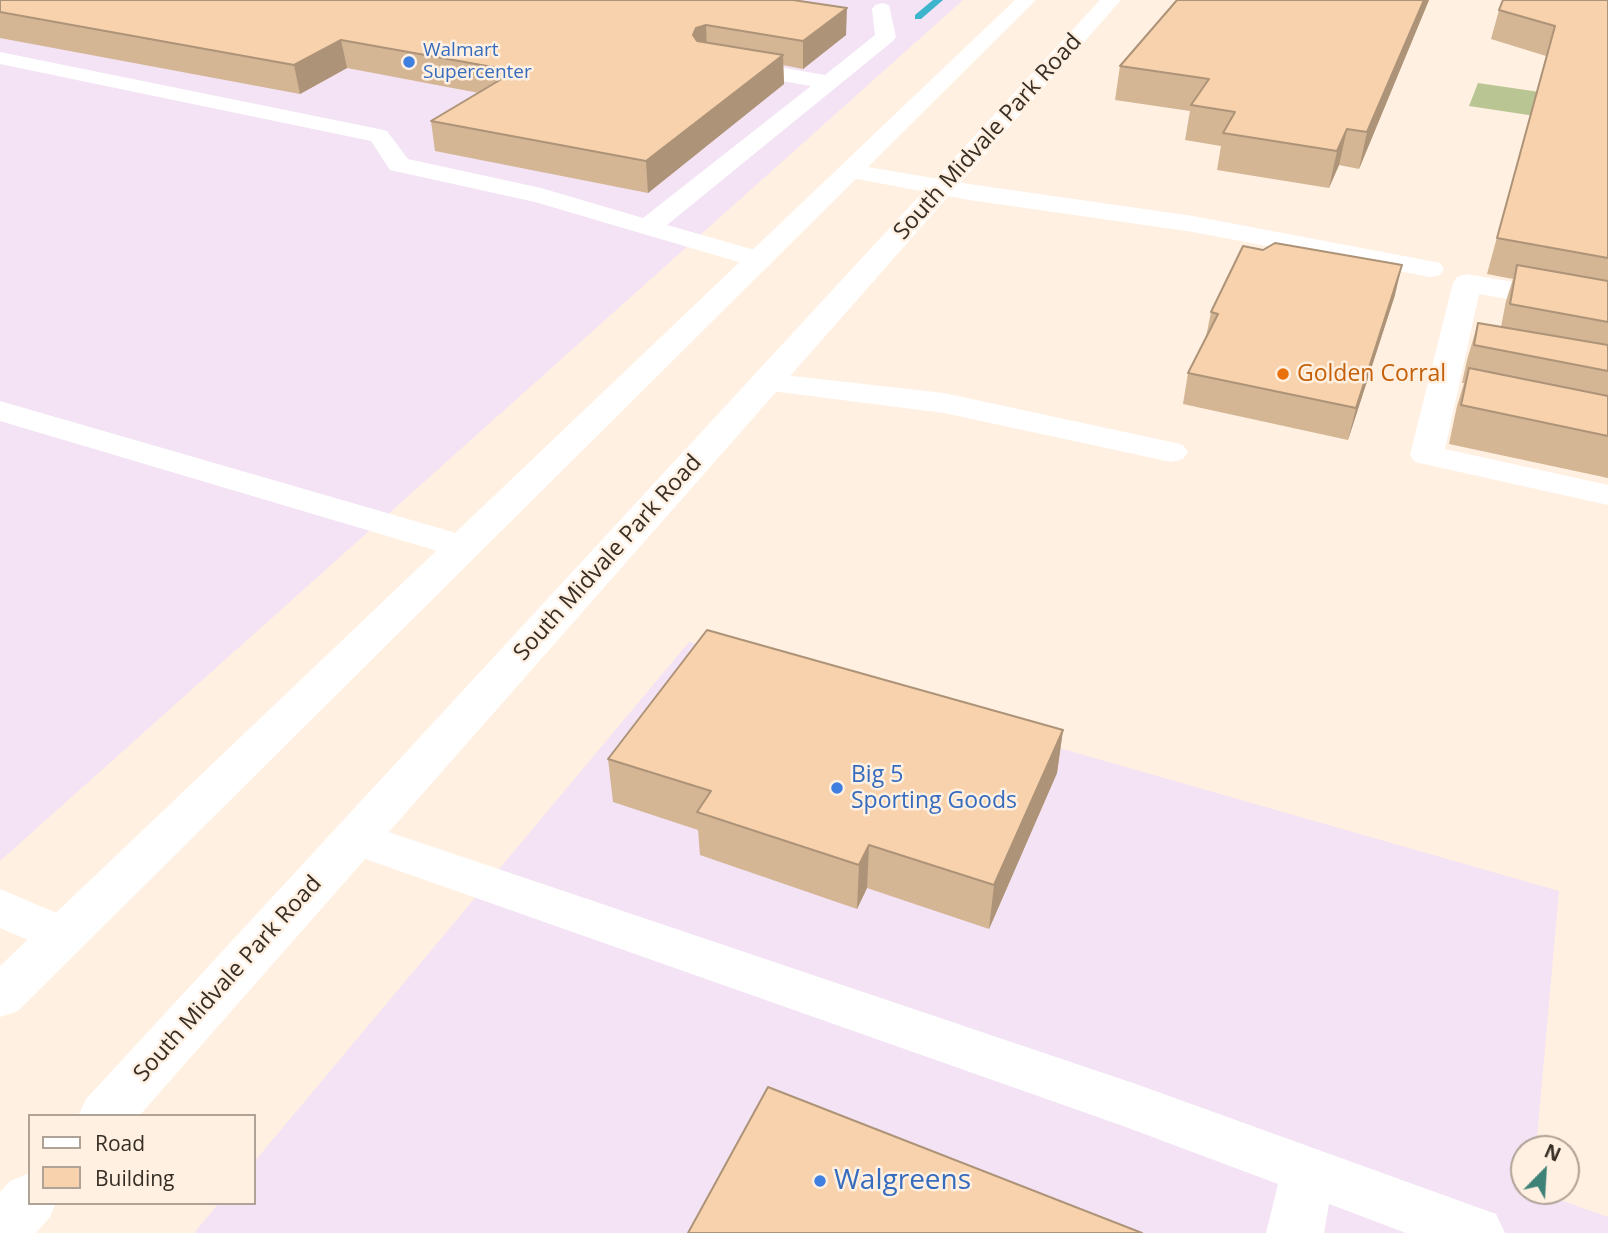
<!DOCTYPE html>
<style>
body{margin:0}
#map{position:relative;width:1608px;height:1233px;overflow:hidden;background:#fff0e1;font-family:"Open Sans",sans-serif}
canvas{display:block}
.legend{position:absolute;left:28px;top:1114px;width:228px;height:91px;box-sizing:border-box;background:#fff0e1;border:2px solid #afa296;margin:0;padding:9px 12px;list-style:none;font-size:21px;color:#372e25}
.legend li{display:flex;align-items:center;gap:14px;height:35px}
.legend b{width:35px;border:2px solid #afa296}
.north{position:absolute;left:1510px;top:1135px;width:70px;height:70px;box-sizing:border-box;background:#fff0e1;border:2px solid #afa296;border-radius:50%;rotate:24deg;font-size:19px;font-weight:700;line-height:28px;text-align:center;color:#372e25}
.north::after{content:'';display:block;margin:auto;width:24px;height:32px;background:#3e8277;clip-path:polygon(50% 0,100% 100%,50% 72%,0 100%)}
</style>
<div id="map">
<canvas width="1608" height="1233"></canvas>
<ul class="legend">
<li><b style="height:9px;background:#fff"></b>Road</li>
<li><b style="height:19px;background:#f7d2ac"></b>Building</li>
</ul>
<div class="north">N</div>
</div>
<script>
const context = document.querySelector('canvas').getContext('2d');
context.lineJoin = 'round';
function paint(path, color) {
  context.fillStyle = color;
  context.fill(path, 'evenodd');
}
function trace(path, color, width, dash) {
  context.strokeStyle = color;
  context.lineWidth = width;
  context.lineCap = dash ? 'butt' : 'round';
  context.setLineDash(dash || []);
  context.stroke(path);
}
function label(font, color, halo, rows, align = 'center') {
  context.font = font + ' "Open Sans",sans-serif';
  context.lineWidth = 5;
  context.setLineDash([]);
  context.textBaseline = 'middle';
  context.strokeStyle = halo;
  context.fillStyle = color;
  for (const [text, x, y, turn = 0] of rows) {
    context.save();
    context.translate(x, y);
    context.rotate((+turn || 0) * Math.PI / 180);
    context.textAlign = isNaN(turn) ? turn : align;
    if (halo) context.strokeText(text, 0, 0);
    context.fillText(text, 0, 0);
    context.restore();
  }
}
const commercial = new Path2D(`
 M 0,0 L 963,0 L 0,861 Z
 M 689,642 L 1559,891 L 1536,1149 L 1524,1149 L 1524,1191 L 1535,1191 L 1608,1217 L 1608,1233 L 194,1233 L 219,1203 L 254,1203 L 254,1162 Z`);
const green = new Path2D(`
 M 1478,83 L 1608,102 L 1608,127 L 1469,106 Z`);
const stream = new Path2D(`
 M 933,0 L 943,0 L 921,19 L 915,19 L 915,15 Z`);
const minor = new Path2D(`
 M 882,3 L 889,5 L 896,37 L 893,41 L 667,225 L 769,254 L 773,260 L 769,266 L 759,268 L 535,202 L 390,170 L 371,141 L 0,64 L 0,52 L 379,129 L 387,131 L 408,159 L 541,188 L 643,218 L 811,86 L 724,71 L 721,66 L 724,61 L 732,59 L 825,75 L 875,35 L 872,9 L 875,5 Z
 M 850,164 L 969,184 L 1193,216 L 1430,261 L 1440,263 L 1444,269 L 1440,275 L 1430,277 L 1193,232 L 969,200 L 841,176 L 838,171 L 841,166 Z
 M 1467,274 L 1608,299 L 1608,317 L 1479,294 L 1445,449 L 1608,485 L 1608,505 L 1415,462 L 1410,455 L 1453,283 L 1457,277 Z
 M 766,373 L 944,393 L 1171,442 L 1183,445 L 1188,452 L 1183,459 L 1171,462 L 944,413 L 755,389 L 750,382 L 755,375 Z
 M 0,401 L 477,539 L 482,547 L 477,555 L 464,558 L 451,555 L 0,421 Z
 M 356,821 L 1136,1084 L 1496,1214 L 1505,1233 L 1406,1233 L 1329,1204 L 1324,1233 L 1266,1233 L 1278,1184 L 1123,1126 L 340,850 L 333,838 L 340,826 Z
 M 0,889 L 78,922 L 85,935 L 78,948 L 61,954 L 0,928 Z`);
const major = new Path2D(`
 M 1015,0 L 1036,0 L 18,1011 L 0,1017 L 0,966 Z
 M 1100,0 L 1121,0 L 139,1116 L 78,1116 L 86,1099 Z
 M 30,1173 L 30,1203 L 56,1203 L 50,1217 L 36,1233 L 0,1233 L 0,1192 L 10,1181 Z`);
const wall = new Path2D(`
 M 0,0 L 797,0 L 846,35 L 803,69 L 783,65 L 784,84 L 648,193 L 435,151 L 431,121 L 479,93 L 347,68 L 300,94 L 0,38 Z
 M 1177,0 L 1429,0 L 1359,169 L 1339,165 L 1329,188 L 1217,170 L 1221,146 L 1185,140 L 1190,111 L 1115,100 L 1120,66 Z
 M 1608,0 L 1608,478 L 1449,444 L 1457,406 L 1464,383 L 1462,383 L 1467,360 L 1478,323 L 1501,327 L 1506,301 L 1513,279 L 1487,274 L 1546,56 L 1491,39 L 1499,10 Z
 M 1395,295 L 1348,440 L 1183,404 L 1188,373 L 1206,337 L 1211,312 Z
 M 1063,730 L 1057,773 L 989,929 L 867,888 L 857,909 L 700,855 L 698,830 L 613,802 L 608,759 Z`);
const shadedWall = new Path2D(`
 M 1424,0 L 1429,0 L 1359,169 L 1367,132 Z
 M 847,8 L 846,35 L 803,69 L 803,41 Z
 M 706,25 L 707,52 L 693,35 L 696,28 Z
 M 341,40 L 347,68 L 300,94 L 294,65 Z
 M 783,55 L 784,84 L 648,193 L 646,161 Z
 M 1347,129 L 1339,165 L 1329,188 L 1337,151 Z
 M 1402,265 L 1395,295 L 1348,440 L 1356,408 Z
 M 1063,730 L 1057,773 L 989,929 L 994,885 Z
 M 869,845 L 867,888 L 857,909 L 859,865 Z`);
const building = new Path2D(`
 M 0,0 L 793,0 L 847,8 L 803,41 L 706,25 L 696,28 L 693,35 L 697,41 L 783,55 L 646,161 L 431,121 L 515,71 L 341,40 L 294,65 L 0,12 Z
 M 1177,0 L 1424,0 L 1367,132 L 1347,129 L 1337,151 L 1223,133 L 1235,112 L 1191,105 L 1209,79 L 1120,66 Z
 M 1503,0 L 1608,0 L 1608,258 L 1497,238 L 1555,26 L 1499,10 Z
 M 1275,243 L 1402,265 L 1356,408 L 1188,373 L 1218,314 L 1211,312 L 1243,246 L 1263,250 Z
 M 1517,265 L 1608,281 L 1608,322 L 1510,304 Z
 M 1478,323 L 1608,345 L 1608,371 L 1474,345 Z
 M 1469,368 L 1608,396 L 1608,436 L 1461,405 Z
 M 707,630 L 1063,730 L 994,885 L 869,845 L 859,865 L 697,812 L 711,791 L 608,759 Z
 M 768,1087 L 1142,1233 L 688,1233 Z`);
const markers = [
 [409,62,7,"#3f7fe0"],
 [1283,374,7,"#e8710a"],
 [837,788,7,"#3f7fe0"],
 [820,1181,7,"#3f7fe0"]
];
const farShopnames = [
 ["Walmart",423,51],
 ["Supercenter",423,73]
];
const streetNames = [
 ["South Midvale Park Road",988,137,-48],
 ["South Midvale Park Road",608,558,-48],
 ["South Midvale Park Road",228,979,-48]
];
const foodNames = [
 ["Golden Corral",1297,374]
];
const shopNames = [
 ["Big 5",851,775],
 ["Sporting Goods",851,801]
];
const nearShopnames = [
 ["Walgreens",834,1181]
];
paint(commercial, '#f3e3f5');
paint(green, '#b9c693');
paint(stream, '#3cb4cc');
paint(minor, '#fff');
paint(major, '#fff');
paint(wall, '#d4b594');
paint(shadedWall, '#ad9378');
paint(building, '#f7d2ac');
trace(building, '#ad9378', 2);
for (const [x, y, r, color] of markers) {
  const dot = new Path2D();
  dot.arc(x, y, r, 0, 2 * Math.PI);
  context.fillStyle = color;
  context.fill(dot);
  trace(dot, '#fff0e1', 2.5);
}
label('19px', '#366cbe', '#fff0e1', farShopnames, 'left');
label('23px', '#372e25', '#fff0e1', streetNames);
label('23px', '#c56008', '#fff0e1', foodNames, 'left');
label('23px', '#366cbe', '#fff0e1', shopNames, 'left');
label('28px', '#366cbe', '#fff0e1', nearShopnames, 'left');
</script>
